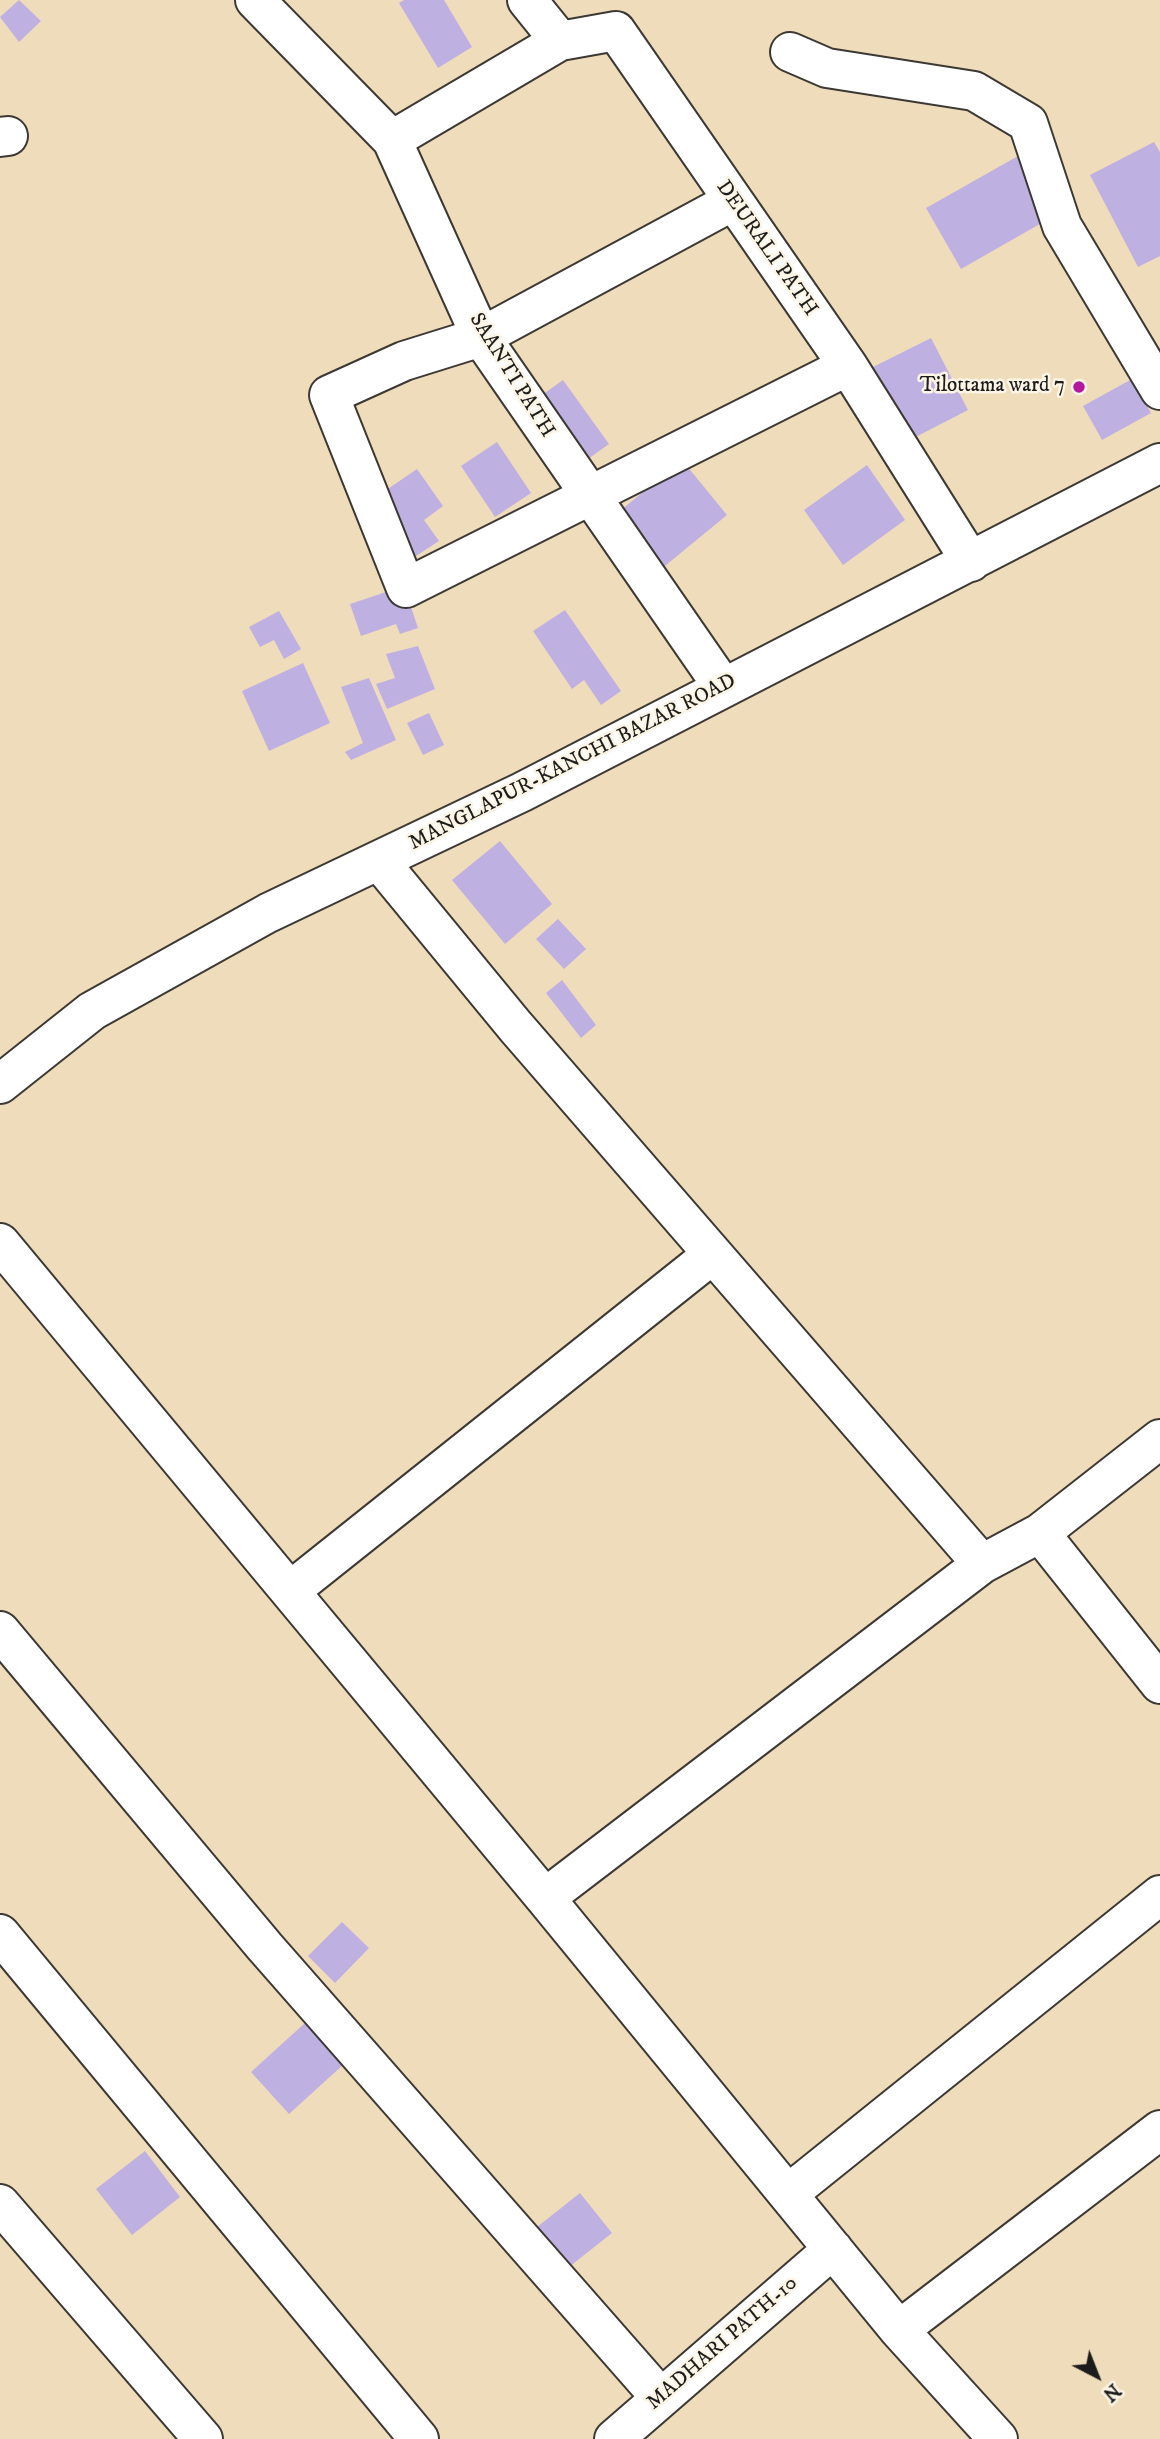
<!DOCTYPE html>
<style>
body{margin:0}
#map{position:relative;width:1160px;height:2439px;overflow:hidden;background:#efdcbb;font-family:"IM FELL DW Pica",serif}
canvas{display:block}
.north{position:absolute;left:1062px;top:2341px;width:70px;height:70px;-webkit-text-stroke:5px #fcf5e5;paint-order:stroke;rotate:138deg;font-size:19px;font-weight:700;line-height:28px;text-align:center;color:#1c1c1c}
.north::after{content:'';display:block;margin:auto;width:24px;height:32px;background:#1c1c1c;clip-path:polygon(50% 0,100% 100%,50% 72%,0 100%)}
</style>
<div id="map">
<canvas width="1160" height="2439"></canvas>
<div class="north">N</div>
</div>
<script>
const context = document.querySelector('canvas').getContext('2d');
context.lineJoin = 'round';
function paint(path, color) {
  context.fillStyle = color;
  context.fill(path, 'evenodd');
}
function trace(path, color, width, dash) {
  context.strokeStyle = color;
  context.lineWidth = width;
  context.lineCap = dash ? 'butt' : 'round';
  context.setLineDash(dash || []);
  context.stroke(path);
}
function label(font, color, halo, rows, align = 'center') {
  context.font = font + ' "IM FELL DW Pica",serif';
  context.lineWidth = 5;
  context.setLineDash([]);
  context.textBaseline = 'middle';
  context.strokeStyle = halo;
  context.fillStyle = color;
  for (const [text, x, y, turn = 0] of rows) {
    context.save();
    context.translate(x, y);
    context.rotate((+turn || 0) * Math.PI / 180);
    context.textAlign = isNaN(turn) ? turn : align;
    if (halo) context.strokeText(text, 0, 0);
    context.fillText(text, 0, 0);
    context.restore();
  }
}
const building = new Path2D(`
 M 19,0 L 41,21 L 19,42 L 0,17 Z
 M 404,0 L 444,0 L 472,47 L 438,68 L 399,3 Z
 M 1154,142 L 1160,152 L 1160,256 L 1138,267 L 1090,175 Z
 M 1018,156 L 1052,217 L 961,269 L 926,208 Z
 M 931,338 L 968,410 L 906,442 L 869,369 Z
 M 1132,379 L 1151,413 L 1102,440 L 1083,406 Z
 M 563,380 L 609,444 L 581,464 L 535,400 Z
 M 497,442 L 531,493 L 495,517 L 461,466 Z
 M 682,460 L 727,515 L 660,570 L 615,515 Z
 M 867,465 L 905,520 L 843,565 L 804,510 Z
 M 417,469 L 443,506 L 424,520 L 439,541 L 416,556 L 376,497 Z
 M 404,586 L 418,628 L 400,634 L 396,624 L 361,636 L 350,604 Z
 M 565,610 L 621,691 L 601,705 L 584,680 L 572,689 L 533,631 Z
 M 279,611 L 301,649 L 284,659 L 274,640 L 260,647 L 249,627 Z
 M 418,646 L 435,689 L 387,709 L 376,684 L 395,678 L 386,654 Z
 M 303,663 L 330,723 L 269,751 L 242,691 Z
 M 369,678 L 396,740 L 351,760 L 345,752 L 363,743 L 341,687 Z
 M 429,713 L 444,745 L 423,755 L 407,723 Z
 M 500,841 L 552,904 L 505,944 L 452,880 Z
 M 558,919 L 586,949 L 564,969 L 536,939 Z
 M 562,980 L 596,1025 L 581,1038 L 546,993 Z
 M 342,1922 L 369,1948 L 335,1983 L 308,1956 Z
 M 306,2022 L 344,2064 L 289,2114 L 251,2072 Z
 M 145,2151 L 180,2197 L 132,2235 L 96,2189 Z
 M 580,2193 L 612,2233 L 569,2267 L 537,2227 Z`);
const minor = new Path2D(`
 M 255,0 L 392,140 L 481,337 L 723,687
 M 527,0 L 560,41 L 616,31 L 848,366 L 971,562
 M 790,52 L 827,68 L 974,91 L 1028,123 L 1062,226 L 1160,390
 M 0,137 L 8,136
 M 392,140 L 560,41
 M 733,201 L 481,337 L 404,361 L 329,395 L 406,588 L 848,366
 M 380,862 L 515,1026 L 982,1564
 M 0,1084 L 92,1011 L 268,913 L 522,792 L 1160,463
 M 0,1243 L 545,1898 L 899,2330 L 998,2439
 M 1040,1533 L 1160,1684
 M 290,1591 L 713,1254
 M 0,1631 L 265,1947 L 661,2398
 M 545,1898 L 982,1564 L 1040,1533 L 1160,1439
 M 0,1934 L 419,2439
 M 788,2194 L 1160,1895
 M 0,2204 L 203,2439
 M 899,2330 L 1160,2130
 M 614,2439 L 833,2249`);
const markers = [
 [1079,387,7,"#b5179e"]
];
const streetNames = [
 ["DEURALI PATH",766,249,55],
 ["SAANTI PATH",511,376,58],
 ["MANGLAPUR-KANCHI BAZAR ROAD",573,763,-27],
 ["MADHARI PATH-10",723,2344,-41]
];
const poiNames = [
 ["Tilottama ward 7",1065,387]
];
paint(building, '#bfb0e2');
trace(minor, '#3c3934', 42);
trace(minor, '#fff', 38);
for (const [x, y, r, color] of markers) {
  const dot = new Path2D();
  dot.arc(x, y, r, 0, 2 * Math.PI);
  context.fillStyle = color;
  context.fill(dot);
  trace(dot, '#fcf5e5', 2.5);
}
label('21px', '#1c1c1c', '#fcf5e5', streetNames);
label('21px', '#1c1c1c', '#fcf5e5', poiNames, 'right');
</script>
